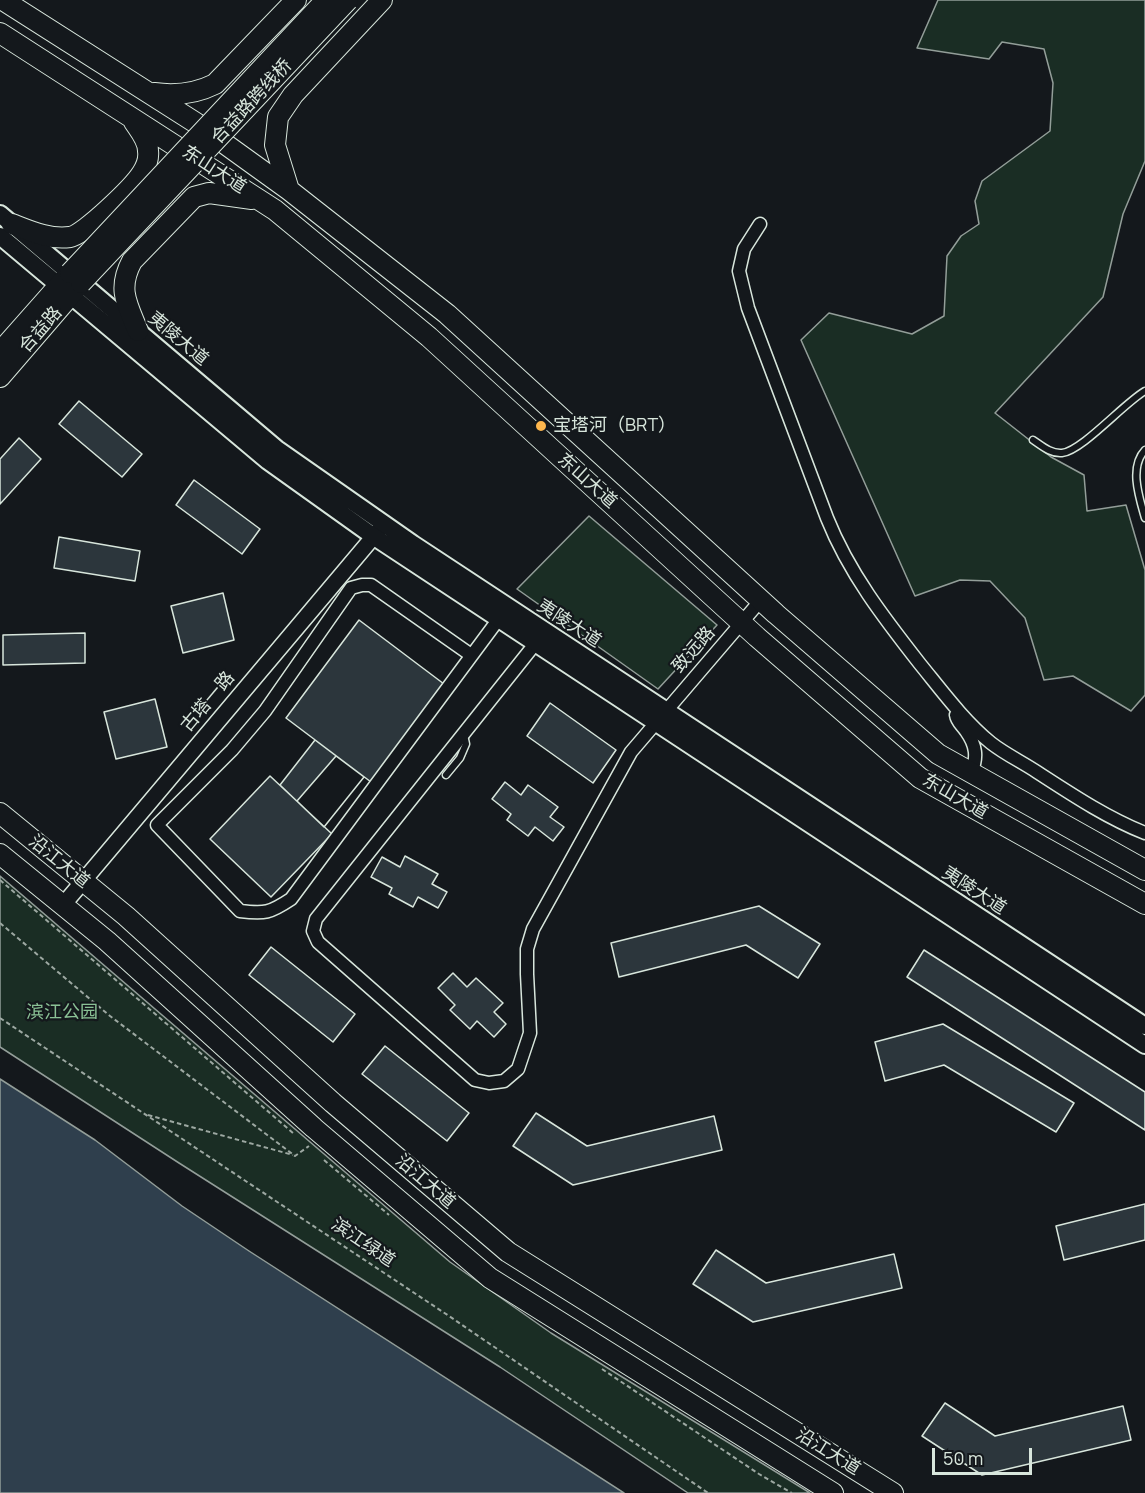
<!DOCTYPE html>
<meta charset="utf-8">
<style>
body{margin:0}
#map{position:relative;width:1145px;height:1493px;overflow:hidden;background:#14181c;font-family:Manrope,sans-serif}
canvas{display:block}
.scale{position:absolute;left:932px;top:1448px;width:100px;height:27px;box-sizing:border-box;border:3px solid #d8e6dc;border-top:0;padding-left:8px;font-size:18px;line-height:21px;white-space:nowrap;color:#d8e6dc;-webkit-text-stroke:4px #14181c;paint-order:stroke}
</style>
<div id="map">
<canvas width="1145" height="1493"></canvas>
<div class="scale">50 m</div>
</div>
<script>
const context = document.querySelector('canvas').getContext('2d');
context.lineJoin = 'round';
function paint(path, color) {
  context.fillStyle = color;
  context.fill(path, 'evenodd');
}
function trace(path, color, width, dash) {
  context.strokeStyle = color;
  context.lineWidth = width;
  context.lineCap = dash ? 'butt' : 'round';
  context.setLineDash(dash || []);
  context.stroke(path);
}
function label(font, color, halo, rows, align = 'center') {
  context.font = font + ' Manrope,"Noto Sans SC",sans-serif';
  context.lineWidth = 4.5;
  context.setLineDash([]);
  context.textBaseline = 'middle';
  context.strokeStyle = halo;
  context.fillStyle = color;
  for (const [text, x, y, turn = 0] of rows) {
    context.save();
    context.translate(x, y);
    context.rotate((+turn || 0) * Math.PI / 180);
    context.textAlign = isNaN(turn) ? turn : align;
    if (halo) context.strokeText(text, 0, 0);
    context.fillText(text, 0, 0);
    context.restore();
  }
}
const green = new Path2D(`
 M 938,0 L 1145,0 L 1145,161 L 1123,214 L 1103,297 L 995,413 L 1051,457 L 1084,475 L 1087,511 L 1126,505 L 1145,570 L 1145,695 L 1131,711 L 1073,676 L 1044,680 L 1025,618 L 990,581 L 960,580 L 915,596 L 801,340 L 829,313 L 912,334 L 944,316 L 947,256 L 961,236 L 979,224 L 975,201 L 982,181 L 1050,131 L 1053,83 L 1044,49 L 1002,42 L 989,59 L 917,48 Z
 M 589,516 L 717,625 L 658,689 L 517,589 Z
 M 0,876 L 450,1262 L 551,1333 L 810,1493 L 688,1493 L 500,1367 L 179,1163 L 0,1047 Z`);
const water = new Path2D(`
 M 0,1079 L 95,1140 L 182,1206 L 249,1251 L 624,1493 L 0,1493 Z`);
const building = new Path2D(`
 M 79,401 L 142,454 L 122,477 L 59,424 Z
 M 19,438 L 41,459 L 0,504 L 0,459 Z
 M 194,480 L 260,529 L 242,554 L 176,505 Z
 M 59,537 L 140,551 L 135,581 L 54,568 Z
 M 223,593 L 234,640 L 183,653 L 171,606 Z
 M 359,620 L 444,684 L 371,782 L 286,718 Z
 M 85,633 L 85,663 L 3,665 L 3,635 Z
 M 155,699 L 167,747 L 116,759 L 104,712 Z
 M 550,703 L 616,750 L 593,783 L 527,736 Z
 M 315,740 L 364,777 L 324,827 L 280,785 Z
 M 336,756 L 364,777 L 324,827 L 297,801 Z
 M 270,776 L 332,834 L 271,897 L 210,839 Z
 M 505,782 L 521,795 L 528,785 L 558,807 L 550,817 L 564,827 L 553,841 L 535,827 L 528,836 L 507,820 L 511,814 L 492,799 Z
 M 405,856 L 438,874 L 432,884 L 447,892 L 438,908 L 418,897 L 413,907 L 389,894 L 392,888 L 371,877 L 382,857 L 400,867 Z
 M 759,906 L 820,944 L 798,978 L 746,945 L 619,977 L 611,943 Z
 M 271,947 L 355,1014 L 333,1042 L 249,975 Z
 M 924,950 L 1145,1092 L 1145,1130 L 907,977 Z
 M 453,973 L 467,987 L 476,978 L 503,1003 L 494,1012 L 506,1024 L 494,1037 L 477,1021 L 470,1029 L 450,1010 L 455,1005 L 438,988 Z
 M 943,1024 L 1074,1103 L 1056,1132 L 944,1065 L 885,1081 L 875,1042 Z
 M 385,1046 L 469,1113 L 447,1141 L 362,1074 Z
 M 536,1113 L 587,1146 L 714,1116 L 722,1150 L 573,1185 L 513,1146 Z
 M 1145,1204 L 1145,1240 L 1064,1260 L 1056,1226 Z
 M 716,1250 L 766,1283 L 894,1254 L 902,1288 L 753,1322 L 693,1284 Z
 M 945,1403 L 995,1436 L 1123,1406 L 1131,1440 L 982,1475 L 922,1436 Z`);
const path = new Path2D(`
 M 0,880 L 293,1133
 M 0,923 L 110,1016 L 295,1156 L 309,1146
 M 0,1018 L 449,1316 L 708,1493
 M 148,1115 L 293,1155
 M 324,1160 L 389,1215
 M 602,1369 L 759,1474 L 792,1493`);
const service = new Path2D(`
 M 1033,440 C 1042,446 1051,454 1062,453 C 1082,451 1124,403 1145,391
 M 1145,450 C 1129,467 1139,497 1145,518
 M 446,775 L 460,758 L 466,744 L 464,735`);
const minor = new Path2D(`
 M 760,224 L 744,249 L 739,271 L 748,308 L 827,518 C 849,573 884,618 920,664 C 942,691 964,721 991,743 C 1005,754 1022,762 1037,772 C 1071,794 1107,818 1145,833
 M 535,644 L 316,919 L 313,931 L 318,942 L 475,1080 L 489,1083 L 504,1081 L 518,1069 L 530,1033 L 527,974 L 527,949 L 533,929 L 631,752 L 761,600
 M 471,655 L 371,585 L 362,585 L 351,588 L 265,711 L 232,750 L 157,825 L 240,911 C 265,914 270,913 291,899 L 498,620
 M 956,715 C 957,722 962,725 966,731 C 976,745 978,757 971,773`);
const tertiary = new Path2D(`
 M 63,905 L 380,529`);
const secondary = new Path2D(`
 M 0,214 L 277,449 L 413,544 L 1145,1026
 M 0,236 L 268,461 L 373,536 L 1145,1045`);
const primary = new Path2D(`
 M 3,0 L 196,123 L 289,190 L 447,314 L 776,614 L 938,754 L 1145,870
 M 0,33 L 275,210 L 429,337 L 757,637 L 920,778 L 1145,904
 M 154,93 C 175,96 195,94 215,84 L 296,0
 M 289,190 L 275,145 L 278,117 L 293,95 L 382,0
 M 12,224 C 30,231 50,240 70,237 C 84,235 134,186 142,173 C 146,167 149,158 148,151 C 148,140 140,131 134,122
 M 138,331 C 127,304 117,289 132,261 L 194,197 L 209,193 L 252,199
 M 0,352 L 70,273
 M 0,377 L 81,283
 M 0,813 L 126,916 L 333,1103 L 508,1252 L 893,1493
 M 0,854 L 107,941 L 314,1128 L 490,1278 L 833,1493`);
const primaryBridge = new Path2D(`
 M 70,273 L 326,0
 M 81,283 L 348,0`);
const markers = [
 [541,426,6,"#ffb74d"]
];
const streetNames = [
 ["合益路跨线桥",252,102,-47],
 ["东山大道",214,170,33],
 ["合益路",41,330,-49],
 ["夷陵大道",178,339,40],
 ["东山大道",587,481,42],
 ["夷陵大道",569,624,33],
 ["致远路",694,650,-49],
 ["古塔一路",208,702,-50],
 ["东山大道",955,797,30],
 ["沿江大道",59,862,39],
 ["夷陵大道",974,891,33],
 ["沿江大道",425,1182,41],
 ["滨江绿道",363,1243,34],
 ["沿江大道",828,1452,32]
];
const poiNames = [
 ["宝塔河（BRT）",553,426]
];
const parkNames = [
 ["滨江公园",62,1013]
];
paint(green, '#1a2d24');
trace(green, '#939e99', 1.5);
paint(water, '#2f3f4d');
trace(water, '#939e99', 1.5);
paint(building, '#2c363c');
trace(building, '#d8e6dc', 1.5);
trace(service, '#d8e6dc', 9);
trace(minor, '#d8e6dc', 15);
trace(tertiary, '#d8e6dc', 18);
trace(secondary, '#d8e6dc', 20);
trace(primary, '#d8e6dc', 22);
trace(path, '#9da8a2', 2, [4.5, 3]);
trace(service, '#14181c', 6);
trace(minor, '#14181c', 12);
trace(tertiary, '#14181c', 15);
trace(secondary, '#14181c', 16);
trace(primary, '#14181c', 20);
trace(primaryBridge, '#d8e6dc', 22, []);
trace(primaryBridge, '#14181c', 20);
for (const [x, y, r, color] of markers) {
  const dot = new Path2D();
  dot.arc(x, y, r, 0, 2 * Math.PI);
  context.fillStyle = color;
  context.fill(dot);
  trace(dot, '#14181c', 2);
}
label('18px', '#d8e6dc', '#14181c', streetNames);
label('18px', '#d8e6dc', '#14181c', poiNames, 'left');
label('18px', '#8ac095', '#14181c', parkNames);
</script>
